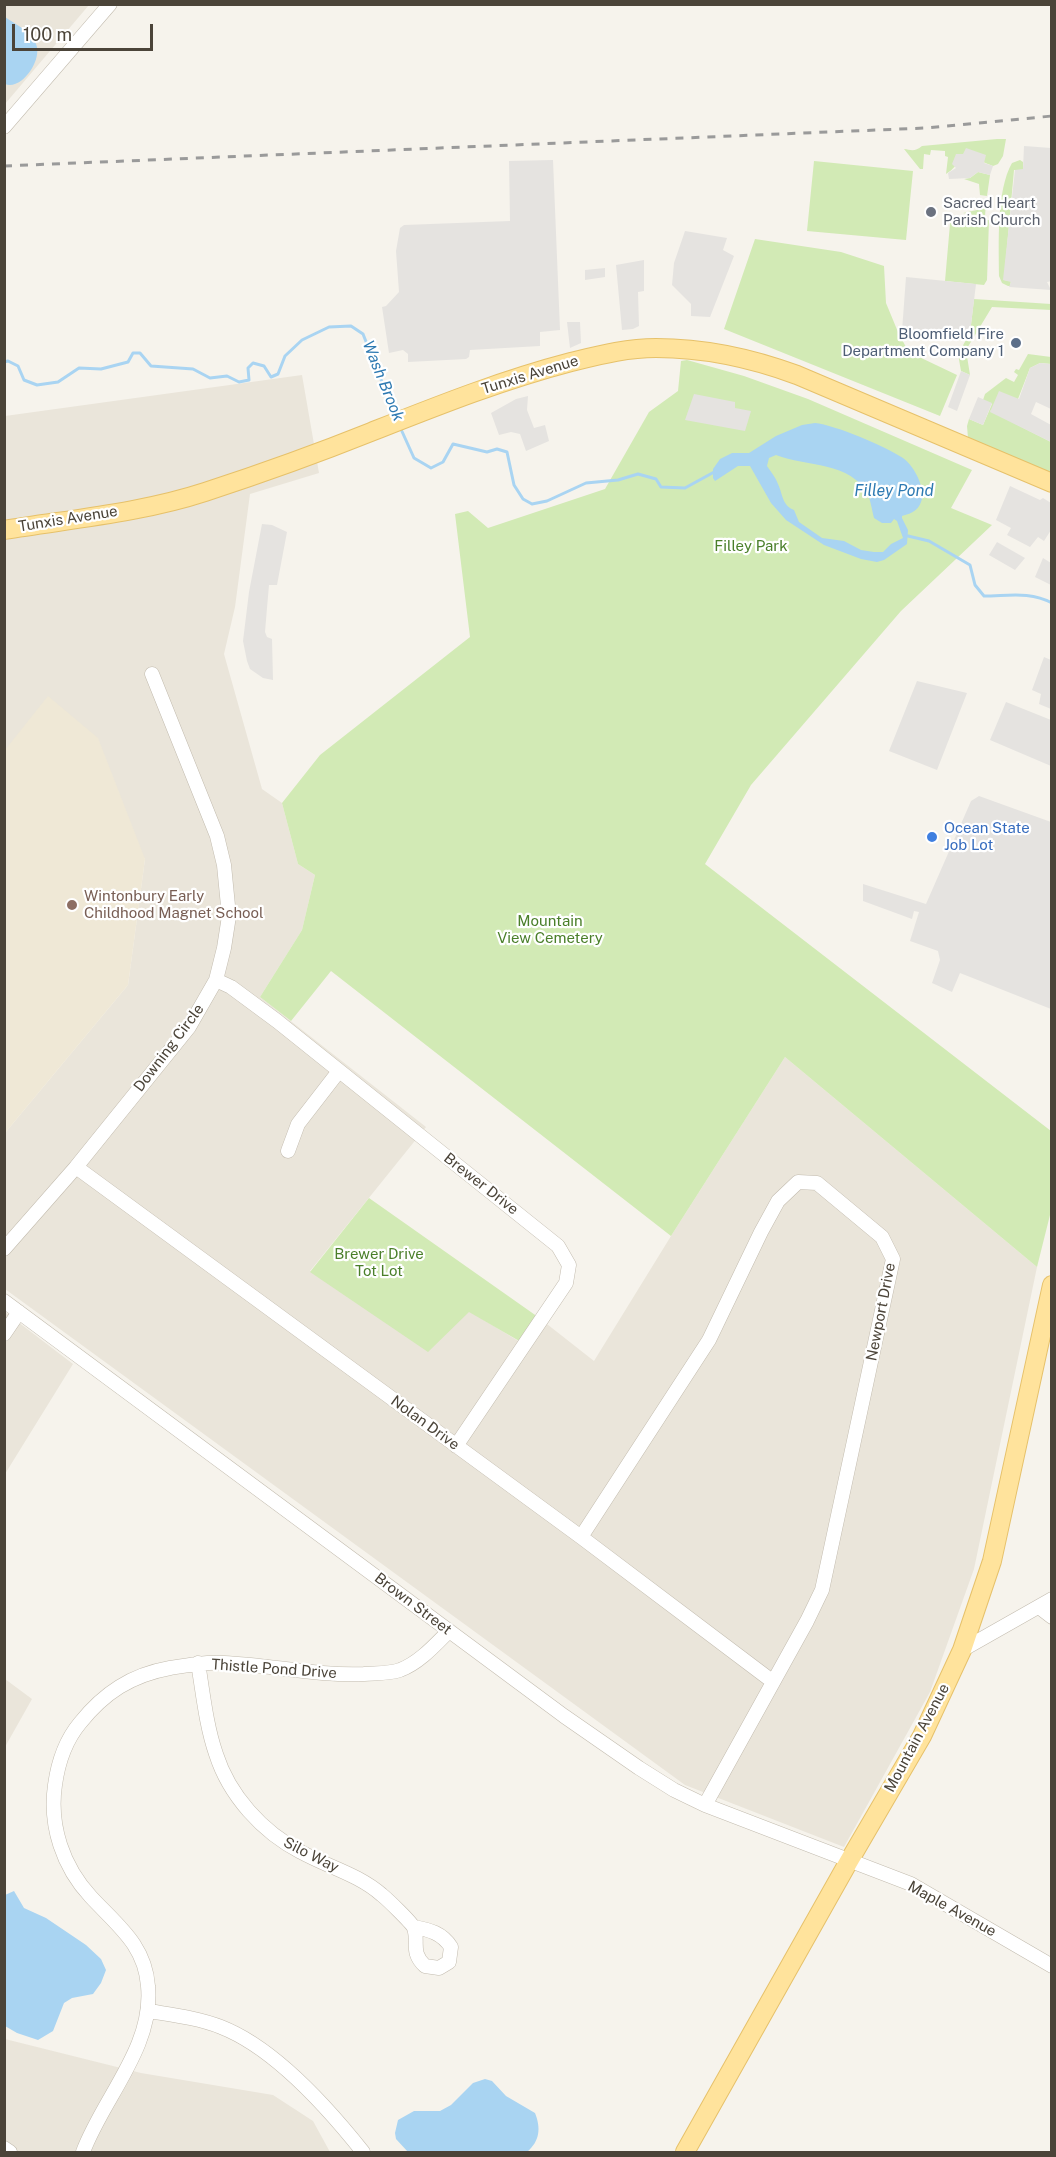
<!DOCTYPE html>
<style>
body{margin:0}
#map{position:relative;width:1056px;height:2157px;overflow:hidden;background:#f6f3ec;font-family:"Public Sans",sans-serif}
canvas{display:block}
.frame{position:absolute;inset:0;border:6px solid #4b4439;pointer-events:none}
.scale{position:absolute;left:12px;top:24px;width:141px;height:27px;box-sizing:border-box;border:3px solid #4b4439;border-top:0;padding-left:8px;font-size:18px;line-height:21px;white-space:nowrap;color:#4b4439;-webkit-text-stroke:4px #fff;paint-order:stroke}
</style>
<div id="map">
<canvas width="1056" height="2157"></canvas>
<div class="frame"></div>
<div class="scale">100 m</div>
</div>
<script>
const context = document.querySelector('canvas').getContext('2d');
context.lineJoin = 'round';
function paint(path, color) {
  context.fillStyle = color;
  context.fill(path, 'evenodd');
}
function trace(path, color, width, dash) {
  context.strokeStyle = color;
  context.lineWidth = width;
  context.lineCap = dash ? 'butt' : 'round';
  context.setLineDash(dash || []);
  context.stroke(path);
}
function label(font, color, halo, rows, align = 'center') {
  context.font = font + ' "Public Sans",sans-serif';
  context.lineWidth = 4.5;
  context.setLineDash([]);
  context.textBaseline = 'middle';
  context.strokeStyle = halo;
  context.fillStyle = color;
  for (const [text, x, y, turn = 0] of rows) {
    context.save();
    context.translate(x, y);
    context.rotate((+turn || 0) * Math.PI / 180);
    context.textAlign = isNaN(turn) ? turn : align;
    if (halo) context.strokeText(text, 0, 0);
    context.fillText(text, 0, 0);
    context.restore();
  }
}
const residential = new Path2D(`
 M 5,5 L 89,5 L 5,104 Z
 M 302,375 L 319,473 L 250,494 L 235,607 L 224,654 L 262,789 L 282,803 L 298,864 L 315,875 L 302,930 L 260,997 L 426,1127 L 310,1271 L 469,1311 L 520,1342 L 538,1317 L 594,1361 L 671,1236 L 785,1057 L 1037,1267 L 974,1569 L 930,1692 L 844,1847 L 685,1785 L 5,1289 L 5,1133 L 128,985 L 145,859 L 5,750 L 5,416 Z
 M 5,1312 L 73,1364 L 5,1474 Z
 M 5,1679 L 32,1699 L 5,1747 Z
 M 5,2039 L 141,2073 L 273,2095 L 313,2121 L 330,2152 L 5,2152 Z`);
const education = new Path2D(`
 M 48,696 L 98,738 L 145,859 L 128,985 L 5,1133 L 5,750 Z`);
const green = new Path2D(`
 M 997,139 L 1006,139 L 1003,156 L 998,164 L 993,166 L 963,154 C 957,164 954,169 946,174 L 948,157 L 945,156 L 945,151 L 931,150 L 930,155 L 924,154 L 923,169 L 920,169 L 904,149 C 911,150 915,152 922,146 Z
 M 1020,160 L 1023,162 L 1023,170 L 1014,170 L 1004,280 L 1011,281 L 1010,286 L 1008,286 L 1002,283 L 999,276 C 999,245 996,191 1012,163 Z
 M 814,161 L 913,171 L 906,240 L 807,231 Z
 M 978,172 L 990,175 L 987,196 L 980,195 L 979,184 L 964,179 L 970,178 Z
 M 980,199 L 986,200 L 985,217 L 963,213 L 977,210 Z
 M 953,215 L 989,220 L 987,280 L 984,285 L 945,281 L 950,224 Z
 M 755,239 L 841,252 L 884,266 L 886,303 L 898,332 L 907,349 L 915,355 L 957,375 L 940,416 L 724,329 Z
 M 974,299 L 1051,304 L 1051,310 L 992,307 L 966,350 L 970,375 L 961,371 L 958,354 L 970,333 Z
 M 1028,354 L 1051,357 L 1051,364 L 1040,363 L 1030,368 L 1018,399 L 990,411 L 1051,442 L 1051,474 L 968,438 L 967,426 L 969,419 L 983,425 L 992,404 L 983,400 L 985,394 L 1006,378 L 1014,382 L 1018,375 L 1014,372 L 1016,369 L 1019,370 Z
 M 687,360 L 744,376 L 808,399 L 972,470 L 951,508 L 992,525 L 901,611 L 751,785 L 705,864 L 1051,1131 L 1051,1211 L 1037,1267 L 785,1057 L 671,1236 L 331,971 L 291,1021 L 260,997 L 302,930 L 315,875 L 298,864 L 282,803 L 320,755 L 470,637 L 455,514 L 468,511 L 488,528 L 605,489 L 649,412 L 678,391 L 681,361 Z
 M 369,1198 L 538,1317 L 521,1342 L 469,1312 L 428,1352 L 310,1272 Z`);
const parking = new Path2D(`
 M 1024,146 L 1051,148 L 1052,281 L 1047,282 L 1051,290 L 1009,287 L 1011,282 L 1003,280 L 1015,170 L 1023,169 Z
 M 966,148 L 986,155 L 984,163 L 993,166 L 990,175 L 978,172 L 970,178 L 949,179 L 948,173 L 956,168 L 952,164 L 956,154 L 963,154 Z
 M 553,160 L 560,330 L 540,332 L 540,346 L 470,350 L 469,357 L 466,359 L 408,362 L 408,354 L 403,350 L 389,353 L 382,307 L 386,306 L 399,292 L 396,251 L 400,228 L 404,225 L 510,221 L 509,161 Z
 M 685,231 L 727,238 L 723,250 L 734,256 L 710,317 L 691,316 L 691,304 L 672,285 L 674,263 Z
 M 644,260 L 644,291 L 638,292 L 639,326 L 633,329 L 622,330 L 616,265 Z
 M 605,268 L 605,277 L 585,280 L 585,270 Z
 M 906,277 L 976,284 L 970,333 L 966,339 L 902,331 Z
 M 567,322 L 580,322 L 581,343 L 570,348 Z
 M 1040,363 L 1051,364 L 1051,409 L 1036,402 L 1031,414 L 1051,425 L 1051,442 L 990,412 L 999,391 L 1019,399 L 1030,368 Z
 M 961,371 L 970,375 L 957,411 L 948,407 Z
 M 694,394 L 735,402 L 735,408 L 751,411 L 745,431 L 685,420 Z
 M 528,396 L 527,410 L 534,428 L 545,425 L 549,441 L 526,451 L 520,434 L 511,432 L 499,435 L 491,413 L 516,399 Z
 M 978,397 L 992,403 L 983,425 L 969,419 Z
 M 1010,486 L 1040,500 L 1043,498 L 1051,503 L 1051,530 L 1044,541 L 1038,537 L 1030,547 L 1007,535 L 1011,528 L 996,520 Z
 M 262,524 L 272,525 L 287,532 L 277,585 L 269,585 L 267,608 L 265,632 L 267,637 L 272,639 L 273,680 L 263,678 L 250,669 L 247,661 L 243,641 L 249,592 Z
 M 997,542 L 1025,558 L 1015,570 L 989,555 Z
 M 1043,558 L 1051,563 L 1051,585 L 1035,577 Z
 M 1044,657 L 1051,660 L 1051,709 L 1039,704 L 1041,694 L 1032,690 Z
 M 917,681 L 967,693 L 937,770 L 889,751 Z
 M 1006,702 L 1051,720 L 1051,766 L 990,740 Z
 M 979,796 L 1051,822 L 1052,880 L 1050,885 L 1052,886 L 1051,1009 L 960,973 L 952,992 L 932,983 L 940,960 L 938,951 L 910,941 L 919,912 L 914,911 L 912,919 L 863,901 L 863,884 L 926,904 L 971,801 Z`);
const water = new Path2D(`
 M 5,17 C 15,24 32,32 36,44 C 43,60 21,91 5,84 Z
 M 815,423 C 835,425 885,446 903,458 C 913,465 925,486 922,499 C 919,510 913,513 902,516 L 902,518 L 908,530 L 907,544 L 884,560 L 877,562 L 861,559 L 824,545 L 786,520 L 771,503 L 750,466 L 738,466 L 715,481 L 713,478 L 713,469 L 720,459 L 732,453 L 749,453 L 776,436 L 802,425 ZM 776,455 C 806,467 851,461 868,495 C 871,502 872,511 874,518 L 882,523 L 891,523 L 894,519 L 897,521 L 903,538 L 891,544 L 883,552 L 874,552 L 861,550 L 844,541 L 822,538 L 799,522 L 794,510 C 782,505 783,495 778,484 C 776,478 771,472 767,466 L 769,458 Z
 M 14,1891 L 24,1908 L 46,1918 L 86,1945 L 101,1959 L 106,1970 L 101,1983 L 93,1994 L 72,1998 L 64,2003 L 53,2031 L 38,2040 L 17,2033 L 5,2026 L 5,1895 Z
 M 485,2079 L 492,2081 L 506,2096 L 535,2113 C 541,2128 540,2141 527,2152 L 408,2152 L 396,2139 L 395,2133 L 398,2120 L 414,2111 L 440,2111 L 451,2105 L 473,2083 Z`);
const stream = new Path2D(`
 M 4,362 L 8,361 L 18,366 L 24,380 L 37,385 L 58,382 L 79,368 L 101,369 L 128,362 L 133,353 L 140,353 L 151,366 L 193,369 L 210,378 L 227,376 L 239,382 L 249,380 L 248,368 L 253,363 L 264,366 L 271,377 L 278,374 L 285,356 L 302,340 L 329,327 L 351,326 L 363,334 L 395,415
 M 400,427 L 414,458 L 431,468 L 443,462 L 453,444 L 487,452 L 497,449 L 507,452 L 514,485 L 523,499 L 532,504 L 547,501 L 586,483 L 618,480 L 638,474 L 656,479 L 661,487 L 685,488 L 716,471
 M 908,536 L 929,541 L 970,565 L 975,585 L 984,596 C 1008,596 1030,591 1052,603`);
const minor = new Path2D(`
 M 4,127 L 110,4
 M 216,980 L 231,987 L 277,1021 L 558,1246 L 569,1265 L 566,1283 L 456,1446
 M 288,1151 L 298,1124 L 339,1071
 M 76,1167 L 581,1537 L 772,1681
 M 4,1249 L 76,1167 L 189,1027 L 216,980 L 224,948 L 229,916 L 224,865 L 217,836 L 152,674
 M 4,1301 L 564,1716 L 639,1768 L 674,1790 L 705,1805 L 911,1884 L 1052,1966
 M 4,1334 L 19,1312
 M 581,1537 L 709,1340 L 761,1232 L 778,1201 L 798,1182 L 817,1183 L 882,1237 L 893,1259 L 822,1590 L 807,1621 L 705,1805
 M 1039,1607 L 1052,1617
 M 962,1650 L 1052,1599
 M 198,1663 C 203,1693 206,1725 216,1754 C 229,1795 262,1832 301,1852 C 328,1867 358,1874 382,1895 C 387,1899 412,1923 414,1928 C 419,1942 410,1952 425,1966 L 439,1968 L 449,1962 L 451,1947 C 442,1933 430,1930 414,1927
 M 149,2011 C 173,2015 198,2018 221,2027 C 275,2048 328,2108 363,2152
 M 4,2148 L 10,2152
 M 83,2152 C 103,2098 154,2047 148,1986 C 145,1945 118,1926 91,1897 C 63,1867 49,1826 55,1785 C 58,1763 65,1741 80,1723 C 104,1693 131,1675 170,1668 C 188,1665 205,1662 224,1663 C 271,1665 317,1676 364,1674 C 375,1673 388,1674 400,1670 C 419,1663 435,1645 449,1631`);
const major = new Path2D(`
 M 4,530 C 71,519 141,513 205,492 C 260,474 316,454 371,432 C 437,406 502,380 571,362 C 600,355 627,348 656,348 C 705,348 751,358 797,375 L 1052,483
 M 685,2152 L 849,1861 L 922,1736 L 962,1650 L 992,1561 L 1052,1285`);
const rail = new Path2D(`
 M 4,166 L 925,128 L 1052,116`);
const markers = [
 [931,212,6,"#6b7280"],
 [1016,343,6,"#5c6f8a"],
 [932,837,6,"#3f7fe0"],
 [72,905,6,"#8d6e63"]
];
const worshipNames = [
 ["Sacred Heart",943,203],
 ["Parish Church",943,220]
];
const serviceNames = [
 ["Bloomfield Fire",1004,334],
 ["Department Company 1",1004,351]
];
const streetNames = [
 ["Tunxis Avenue",530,375,-17],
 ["Tunxis Avenue",68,519,-9],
 ["Downing Circle",169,1048,-53],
 ["Brewer Drive",481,1184,38],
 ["Newport Drive",881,1312,-79],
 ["Nolan Drive",425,1423,36],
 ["Brown Street",413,1604,37],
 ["Thistle Pond Drive",274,1669,4],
 ["Mountain Avenue",917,1738,-62],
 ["Silo Way",311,1855,27],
 ["Maple Avenue",952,1909,29]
];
const parkNames = [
 ["Filley Park",751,546],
 ["Mountain",550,921],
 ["View Cemetery",550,938],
 ["Brewer Drive",379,1254],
 ["Tot Lot",379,1271]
];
const shopNames = [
 ["Ocean State",944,828],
 ["Job Lot",944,845]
];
const educationNames = [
 ["Wintonbury Early",84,896],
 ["Childhood Magnet School",84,913]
];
const waterNames = [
 ["Wash Brook",383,381,68],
 ["Filley Pond",894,491]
];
paint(residential, '#eae5da');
paint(education, '#efe8d6');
paint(green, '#d2eab5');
paint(parking, '#e5e3e0');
paint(water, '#a9d4f2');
trace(stream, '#a9d4f2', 3);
trace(minor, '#c2bbae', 15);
trace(major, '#e6c16a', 20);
trace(minor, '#fff', 14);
trace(major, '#ffe39c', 18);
trace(rail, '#9a9a9a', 3, [8, 8]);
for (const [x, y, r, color] of markers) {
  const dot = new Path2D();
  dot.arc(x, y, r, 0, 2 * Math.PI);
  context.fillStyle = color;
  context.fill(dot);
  trace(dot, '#fff', 2);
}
label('15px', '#5b616d', '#fff', worshipNames, 'left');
label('15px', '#4e5e75', '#fff', serviceNames, 'right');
label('15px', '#4b4439', '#fff', streetNames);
label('15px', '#4a7f2a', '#fff', parkNames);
label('15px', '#366cbe', '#fff', shopNames, 'left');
label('15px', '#785e54', '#fff', educationNames, 'left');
label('italic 16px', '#2e7ab2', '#fff', waterNames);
</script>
